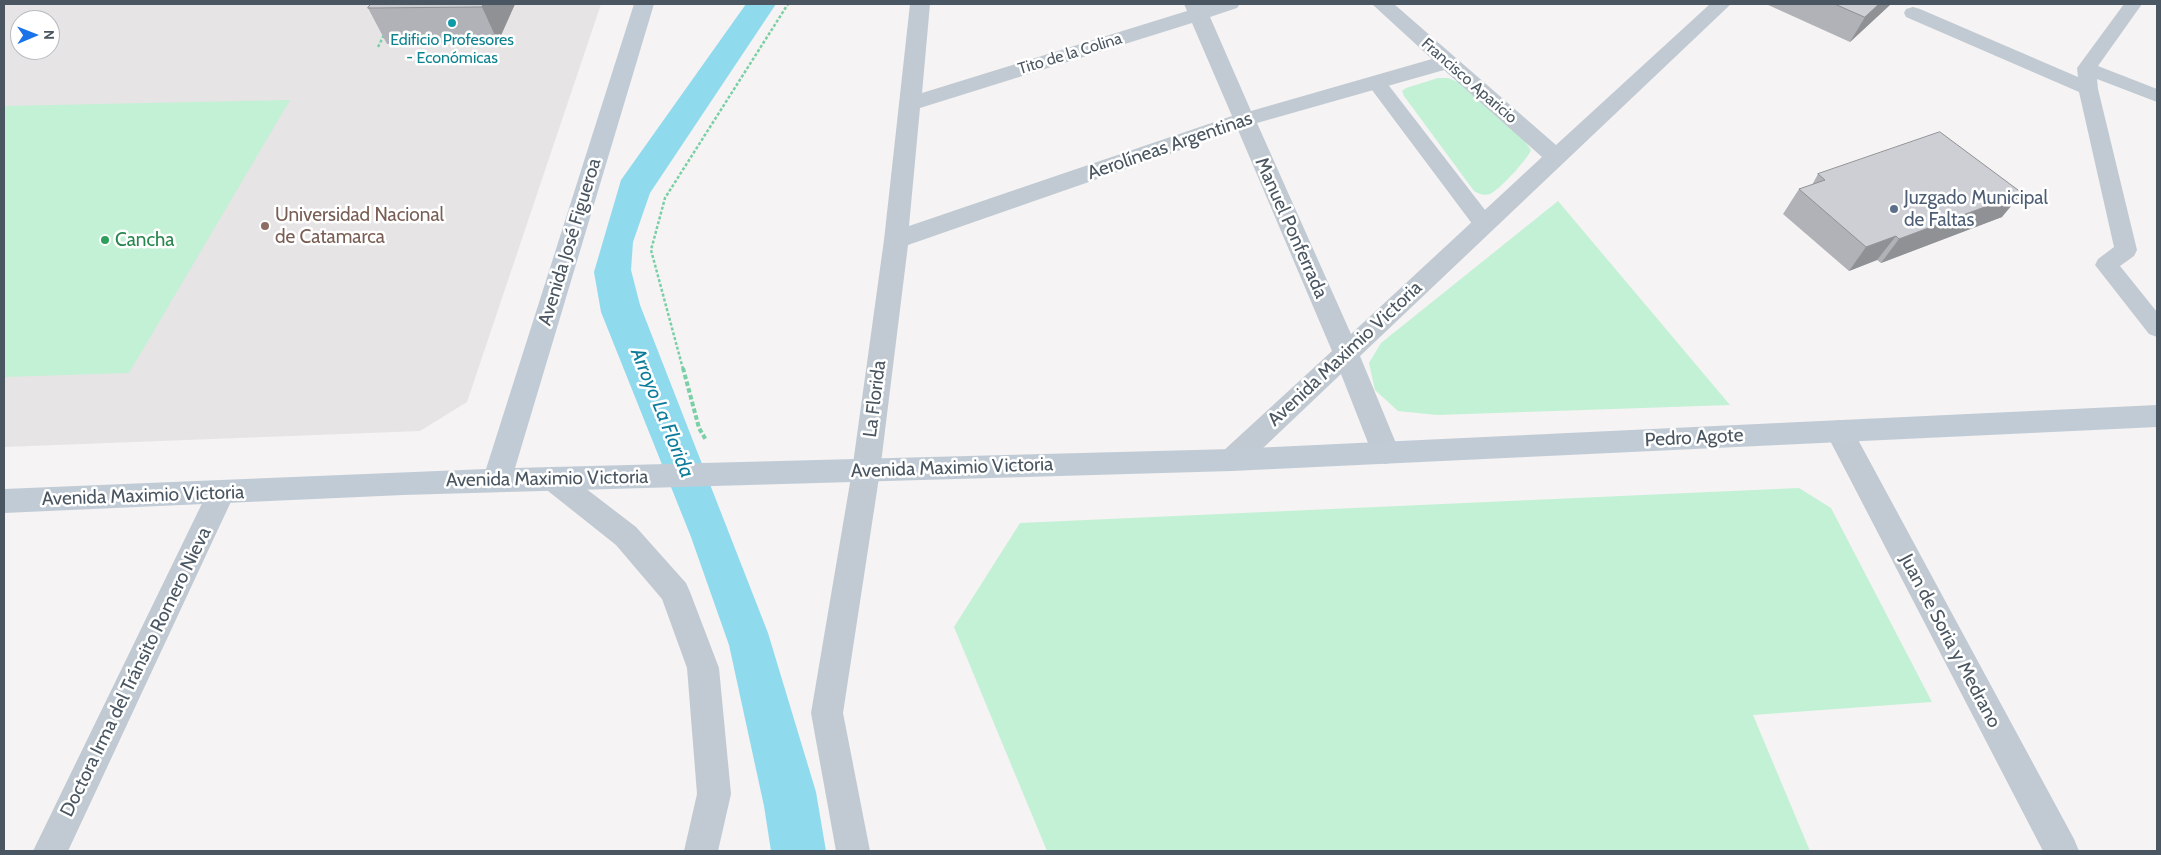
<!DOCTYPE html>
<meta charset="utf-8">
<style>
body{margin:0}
#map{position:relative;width:2161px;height:855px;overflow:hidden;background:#f5f3f3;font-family:Cabin,sans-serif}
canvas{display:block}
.frame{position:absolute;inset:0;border:5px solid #4a5661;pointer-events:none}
.north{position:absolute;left:10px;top:10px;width:50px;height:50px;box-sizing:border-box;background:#fff;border:1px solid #b7bbc0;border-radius:50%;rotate:89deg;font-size:14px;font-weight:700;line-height:20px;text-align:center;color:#4a5661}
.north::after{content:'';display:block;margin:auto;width:18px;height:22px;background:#1a73e8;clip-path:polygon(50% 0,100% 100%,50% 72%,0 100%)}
</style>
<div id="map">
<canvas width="2161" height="855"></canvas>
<div class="frame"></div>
<div class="north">N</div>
</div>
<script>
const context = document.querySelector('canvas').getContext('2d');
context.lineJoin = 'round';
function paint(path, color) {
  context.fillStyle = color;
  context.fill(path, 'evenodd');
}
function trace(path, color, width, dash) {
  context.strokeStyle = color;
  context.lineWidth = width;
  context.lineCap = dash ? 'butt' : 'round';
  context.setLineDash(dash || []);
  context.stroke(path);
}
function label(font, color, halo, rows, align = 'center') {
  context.font = font + ' Cabin,sans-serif';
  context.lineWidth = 5;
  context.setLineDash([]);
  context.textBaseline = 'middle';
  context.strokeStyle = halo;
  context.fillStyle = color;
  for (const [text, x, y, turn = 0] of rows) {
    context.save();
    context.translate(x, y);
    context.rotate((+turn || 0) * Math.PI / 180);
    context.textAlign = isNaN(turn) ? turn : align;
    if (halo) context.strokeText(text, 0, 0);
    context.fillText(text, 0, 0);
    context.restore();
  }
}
const education = new Path2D(`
 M 4,4 L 601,4 L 467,402 L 420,431 L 4,447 ZM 20,20 L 50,20 L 50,50 L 20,50 Z`);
const green = new Path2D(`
 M 1438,78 L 1448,78 L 1458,82 L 1525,141 L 1531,150 C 1528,159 1498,191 1490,194 C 1484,196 1479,194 1474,191 L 1404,96 L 1402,91 L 1406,88 Z
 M 290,100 L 129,373 L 4,377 L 4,106 Z
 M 1558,201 L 1730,405 L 1437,415 L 1398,411 L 1375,390 L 1369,363 L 1381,343 Z
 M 1799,488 L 1831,508 L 1932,702 L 1753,715 L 1810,851 L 1047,851 L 954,627 L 1020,523 Z`);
const water = new Path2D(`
 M 746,4 L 776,4 L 650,193 L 633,242 L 631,270 L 640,305 L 768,633 L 816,792 L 826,851 L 771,851 L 764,806 L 729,645 L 691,537 L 601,312 L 594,272 L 621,180 Z`);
const pathFar1 = new Path2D(`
 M 378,47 L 385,33
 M 683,369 L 651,250 L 665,198 L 788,4`);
const path = new Path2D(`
 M 683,368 L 699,428 L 706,440`);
const lane = new Path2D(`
 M 2124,4 L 2142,4 L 2098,66 L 2157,89 L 2157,102 L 2097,79 L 2098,89 L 2137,250 L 2134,256 L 2120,266 L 2157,312 L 2157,337 L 2149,334 L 2095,265 L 2098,259 L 2114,247 L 2079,92 L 1906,17 L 1904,13 L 1906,9 L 1913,7 L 1920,9 L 2078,77 L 2077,68 Z
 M 1376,76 L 1383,78 L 1492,219 L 1495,224 L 1492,229 L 1484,232 L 1476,229 L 1366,82 L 1369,78 Z`);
const street = new Path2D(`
 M 910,4 L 930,4 L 922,93 L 1187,11 L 1184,4 L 1204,4 L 1205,5 L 1240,4 L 1237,8 L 1210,17 L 1251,111 L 1432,59 L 1372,4 L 1394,4 L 1556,145 L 1710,4 L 1731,4 L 1360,356 L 1400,453 L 1396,461 L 1386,464 L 1376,461 L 1372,453 L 1341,374 L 1242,468 L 1232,471 L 1222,468 L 1218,460 L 1222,452 L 1332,351 L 1238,130 L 908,245 L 880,471 L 843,713 L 870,851 L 836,851 L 811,713 L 852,471 L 884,240 ZM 1192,23 L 1232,116 L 909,226 L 920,108 ZM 1444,70 L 1542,157 L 1351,334 L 1257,123 Z
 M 1839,420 L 1849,423 L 2074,839 L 2079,851 L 2043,851 L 1825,431 L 1829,423 Z
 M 553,467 L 563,471 L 636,527 L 686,583 L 690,592 L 719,668 L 731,794 L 718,851 L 684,851 L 697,794 L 687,668 L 662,599 L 616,545 L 543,487 L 539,479 L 543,471 Z
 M 221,481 L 231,485 L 235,493 L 68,851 L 33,851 L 211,485 Z`);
const secondary = new Path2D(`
 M 634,4 L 654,4 L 515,468 L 1232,449 L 2157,405 L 2157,427 L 1232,471 L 403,495 L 4,513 L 4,489 L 486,469 Z`);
const wall = new Path2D(`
 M 515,4 L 498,42 L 387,44 L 368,8 Z
 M 1766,4 L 1891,4 L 1850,42 Z
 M 1818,174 L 2002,217 L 1881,263 L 1877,260 L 1849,271 L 1783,214 L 1799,189 L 1812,185 Z`);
const shadedWall = new Path2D(`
 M 483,4 L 515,4 L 498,42 L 482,7 Z
 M 1879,4 L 1891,4 L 1850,42 L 1865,17 Z
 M 2022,193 L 2002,217 L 1881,263 L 1899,239 Z
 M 1896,236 L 1877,260 L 1849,271 L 1866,247 Z`);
const building = new Path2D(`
 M 371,4 L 483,4 L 482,7 L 368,8 Z
 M 1835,4 L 1879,4 L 1865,17 Z
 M 1940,132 L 2022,193 L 1899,239 L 1896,236 L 1866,247 L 1799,189 L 1825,180 L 1818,174 Z`);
const markers = [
 [452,23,5,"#0f9aa8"],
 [1894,209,5,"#5c6f8a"],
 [265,226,5,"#8d6e63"],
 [105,240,5,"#2e9e5b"]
];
const farCulturenames = [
 ["Edificio Profesores",452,40],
 ["- Económicas",452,58]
];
const farStreetnames = [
 ["Tito de la Colina",1070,54,-17],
 ["Francisco Aparicio",1469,81,41]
];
const streetNames = [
 ["Aerolíneas Argentinas",1170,146,-19],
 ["Manuel Ponferrada",1291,228,66],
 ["Avenida José Figueroa",570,242,-73],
 ["Avenida Maximio Victoria",1345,354,-43],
 ["La Florida",875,399,-83],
 ["Pedro Agote",1694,438,-3],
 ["Avenida Maximio Victoria",952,468,-2],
 ["Avenida Maximio Victoria",547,479,-1],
 ["Avenida Maximio Victoria",143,496,-2],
 ["Juan de Soria y Medrano",1950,641,62],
 ["Doctora Irma del Tránsito Romero Nieva",136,672,-64]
];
const serviceNames = [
 ["Juzgado Municipal",1904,198],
 ["de Faltas",1904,220]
];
const educationNames = [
 ["Universidad Nacional",275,215],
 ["de Catamarca",275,237]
];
const leisureNames = [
 ["Cancha",115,240]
];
const waterNames = [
 ["Arroyo La Florida",662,413,68]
];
paint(education, '#e6e4e5');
paint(green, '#c3f1d5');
paint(water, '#90daee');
trace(pathFar1, '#7ad0a6', 2.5, [3, 2]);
trace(path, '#7ad0a6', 4, [4.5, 2.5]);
paint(lane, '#c1cad2');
paint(street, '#c1cad2');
paint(secondary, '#c1cbd6');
paint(wall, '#b0b2b7');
paint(shadedWall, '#909195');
paint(building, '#cdcfd5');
trace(building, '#909195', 1);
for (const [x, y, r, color] of markers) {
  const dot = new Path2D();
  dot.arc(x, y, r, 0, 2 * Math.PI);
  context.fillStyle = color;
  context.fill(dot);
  trace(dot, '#fff', 2);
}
label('16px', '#0d838f', '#fff', farCulturenames);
label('16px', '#4a5661', '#fff', farStreetnames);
label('19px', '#4a5661', '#fff', streetNames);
label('19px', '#4e5e75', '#fff', serviceNames, 'left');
label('19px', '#785e54', '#fff', educationNames, 'left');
label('19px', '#27864d', '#fff', leisureNames, 'left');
label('italic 20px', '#0c7c9b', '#fff', waterNames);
</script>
